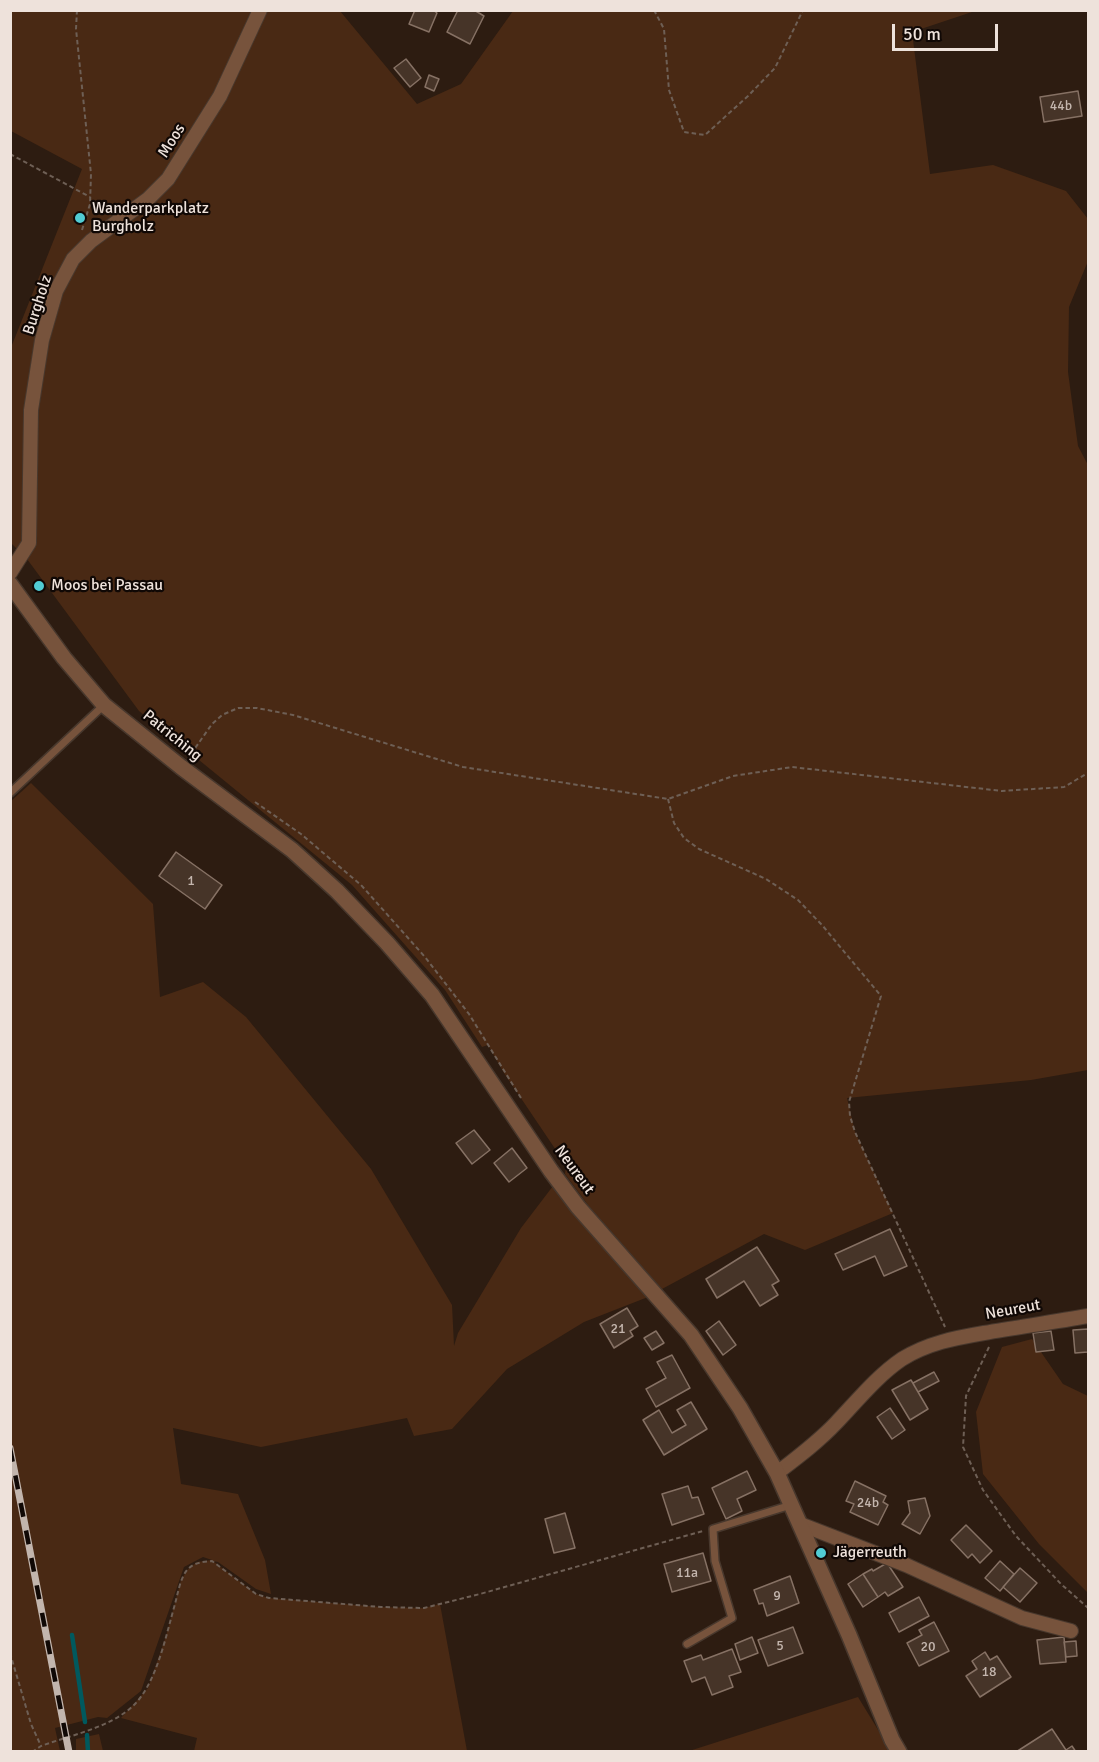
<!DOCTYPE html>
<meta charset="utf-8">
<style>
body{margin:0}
#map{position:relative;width:1099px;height:1762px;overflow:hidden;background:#2d1c11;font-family:Signika,sans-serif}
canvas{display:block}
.frame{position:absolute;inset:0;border:12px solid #eee2db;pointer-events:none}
.scale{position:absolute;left:892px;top:24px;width:106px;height:27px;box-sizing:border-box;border:3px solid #eee2db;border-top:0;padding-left:8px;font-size:18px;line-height:21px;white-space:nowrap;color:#eee2db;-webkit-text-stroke:4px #100805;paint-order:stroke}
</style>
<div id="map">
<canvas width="1099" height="1762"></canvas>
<div class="frame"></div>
<div class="scale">50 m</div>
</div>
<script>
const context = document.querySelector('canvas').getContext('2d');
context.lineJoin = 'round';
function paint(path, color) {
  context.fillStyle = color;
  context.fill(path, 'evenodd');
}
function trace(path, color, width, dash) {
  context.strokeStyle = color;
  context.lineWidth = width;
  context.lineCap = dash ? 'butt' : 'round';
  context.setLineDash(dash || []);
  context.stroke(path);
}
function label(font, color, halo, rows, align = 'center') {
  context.font = font + ' Signika,sans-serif';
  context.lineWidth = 4.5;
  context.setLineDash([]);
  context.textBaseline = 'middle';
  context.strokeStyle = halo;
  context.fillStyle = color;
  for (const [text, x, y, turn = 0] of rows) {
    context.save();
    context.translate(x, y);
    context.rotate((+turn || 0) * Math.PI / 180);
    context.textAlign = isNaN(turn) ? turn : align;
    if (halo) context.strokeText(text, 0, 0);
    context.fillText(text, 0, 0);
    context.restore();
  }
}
const green = new Path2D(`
 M 11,11 L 340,11 L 417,104 L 461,84 L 513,11 L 975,11 L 912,32 L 930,174 L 993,165 L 1066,191 L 1088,219 L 1088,261 L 1069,307 L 1068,372 L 1078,446 L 1088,465 L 1088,1070 L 1031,1080 L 847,1098 L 855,1132 L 893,1213 L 805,1250 L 764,1234 L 662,1289 L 588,1205 L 565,1174 L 566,1165 L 504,1073 L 488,1045 L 482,1047 L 445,990 L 352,885 L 139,711 L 27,559 L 11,543 L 10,350 L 82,169 L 11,131 Z
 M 31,783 L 153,904 L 160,997 L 203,982 L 246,1017 L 371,1169 L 452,1305 L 454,1346 L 458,1333 L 521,1228 L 553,1186 L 648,1297 L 584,1322 L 507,1369 L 452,1429 L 414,1436 L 407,1418 L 261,1447 L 173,1428 L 181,1484 L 238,1494 L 265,1560 L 271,1594 L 256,1589 L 218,1562 L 213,1561 L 256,1594 L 269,1598 L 381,1607 L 424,1608 L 440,1604 L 467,1751 L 194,1751 L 197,1738 L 121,1718 L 148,1688 L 166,1636 L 181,1580 L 188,1569 L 197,1562 L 212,1560 L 203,1557 L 184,1567 L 141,1691 L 107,1718 L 98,1717 L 55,1728 L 60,1751 L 11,1752 L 10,802 Z
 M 1032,1339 L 1063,1384 L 1088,1396 L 1088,1593 L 1039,1544 L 983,1474 L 976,1412 L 1002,1347 Z
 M 858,1697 L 891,1751 L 686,1752 Z
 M 99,1734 L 103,1751 L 76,1751 L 76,1739 Z`);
const stream = new Path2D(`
 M 72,1635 L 85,1722
 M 87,1735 L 88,1752`);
const building = new Path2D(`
 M 415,10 L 433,10 L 437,13 L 429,32 L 409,24 Z
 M 458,10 L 474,10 L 484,16 L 470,44 L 447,32 Z
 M 406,59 L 421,78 L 410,87 L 394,68 Z
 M 429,75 L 439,79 L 434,91 L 425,87 Z
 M 1078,91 L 1082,116 L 1044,122 L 1040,97 Z
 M 176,852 L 222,885 L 205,909 L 159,876 Z
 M 474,1130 L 490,1150 L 472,1164 L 456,1143 Z
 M 512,1148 L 527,1168 L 509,1182 L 494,1163 Z
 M 890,1229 L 907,1266 L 884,1276 L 875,1256 L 843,1270 L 835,1254 Z
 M 757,1247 L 779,1281 L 772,1285 L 778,1295 L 760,1306 L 744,1281 L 717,1298 L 706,1279 Z
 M 627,1308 L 638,1326 L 630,1331 L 633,1336 L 614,1348 L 600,1324 Z
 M 719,1321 L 736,1345 L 723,1355 L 706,1331 Z
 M 1088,1329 L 1088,1352 L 1075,1353 L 1073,1330 Z
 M 656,1331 L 664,1343 L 652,1350 L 644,1338 Z
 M 1051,1331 L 1054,1350 L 1036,1352 L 1033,1333 Z
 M 672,1355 L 690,1388 L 656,1407 L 646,1389 L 666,1378 L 657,1362 Z
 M 934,1372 L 939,1381 L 918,1392 L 913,1383 Z
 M 911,1380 L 928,1409 L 910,1420 L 892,1390 Z
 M 691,1402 L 707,1429 L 664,1455 L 643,1420 L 659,1410 L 672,1433 L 686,1425 L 677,1410 Z
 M 890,1408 L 905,1430 L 892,1439 L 877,1417 Z
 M 747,1471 L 756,1490 L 737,1499 L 742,1511 L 726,1519 L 712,1488 Z
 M 855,1481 L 886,1496 L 883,1502 L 888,1505 L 878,1525 L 850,1512 L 854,1504 L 846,1501 Z
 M 688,1486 L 692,1498 L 698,1497 L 704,1514 L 672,1525 L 662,1494 Z
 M 925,1498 L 930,1516 L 920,1534 L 902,1524 L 910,1513 L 908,1501 Z
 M 565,1513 L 575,1548 L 554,1553 L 545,1519 Z
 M 966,1525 L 992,1551 L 980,1563 L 972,1554 L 968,1558 L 951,1540 Z
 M 703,1553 L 711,1581 L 672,1592 L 664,1564 Z
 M 1000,1561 L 1014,1574 L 1000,1591 L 985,1578 Z
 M 887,1563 L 903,1587 L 888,1596 L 885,1592 L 878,1597 L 863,1574 L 872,1569 L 873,1571 Z
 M 1020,1568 L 1037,1583 L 1020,1602 L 1003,1587 Z
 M 863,1574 L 878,1597 L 863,1607 L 848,1584 Z
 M 790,1576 L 799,1603 L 767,1616 L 763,1603 L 759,1604 L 754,1590 Z
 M 919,1597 L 929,1616 L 899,1632 L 889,1613 Z
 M 934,1622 L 949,1651 L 919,1666 L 907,1643 L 922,1635 L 919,1630 Z
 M 793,1627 L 803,1653 L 768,1666 L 758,1640 Z
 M 752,1637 L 758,1653 L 740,1660 L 735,1644 Z
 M 1064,1637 L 1066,1662 L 1040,1664 L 1037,1640 Z
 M 1076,1641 L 1077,1656 L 1066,1657 L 1064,1642 Z
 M 732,1649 L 741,1672 L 729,1676 L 733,1687 L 712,1695 L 705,1677 L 692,1682 L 684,1661 L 701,1655 L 703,1660 Z
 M 985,1652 L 990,1660 L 997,1656 L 1011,1677 L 980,1697 L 966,1676 L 977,1669 L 972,1661 Z
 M 1052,1729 L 1066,1750 L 1072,1746 L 1076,1752 L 1016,1752 Z`);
const path = new Path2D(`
 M 77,10 L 76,29 L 91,174 L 90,204 L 82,230
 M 654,10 L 664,29 L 669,90 L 684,132 L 705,135 L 748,96 L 775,68 L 803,10
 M 10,154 L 90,197
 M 191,754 L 212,724 L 222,715 L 238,708 L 257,708 L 293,715 L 463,767 L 668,799 L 733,776 L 792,767 L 1002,791 L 1064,787 L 1088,773
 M 668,799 L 674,823 L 684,838 L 699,849 L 766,879 L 798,900 L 822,925 L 881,996 L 849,1102 L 850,1116 L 855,1132 L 945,1327
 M 255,802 L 301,834 L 361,885 L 425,957 L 469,1014 L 521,1098
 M 989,1347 L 966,1396 L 963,1447 L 983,1490 L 1016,1536 L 1061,1584 L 1088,1608
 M 10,1653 L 31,1724 L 41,1746
 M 32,1752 L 41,1746 C 71,1735 109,1728 133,1706 C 157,1683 166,1635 175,1604 C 178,1593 180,1579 187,1570 C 194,1562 203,1562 212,1561 L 256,1594 L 269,1598 L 381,1607 L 424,1608 L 480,1594 L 703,1531`);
const service = new Path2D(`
 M 10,793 L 104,705
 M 687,1644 L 732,1618 L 715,1561 L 713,1529 L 791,1505`);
const minor = new Path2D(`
 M 10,573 L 29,543 L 31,410 L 42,340 L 56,291 L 73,259 L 91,241 L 148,199 L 168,179 L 220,96 L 260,10
 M 777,1473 C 798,1457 818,1442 836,1423 C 857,1401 877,1376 902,1359 C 928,1343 955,1338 984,1333 C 1019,1327 1054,1322 1088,1316
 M 800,1524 L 906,1565 L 1022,1618 L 1071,1631`);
const tertiary = new Path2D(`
 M 10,584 L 64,658 L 104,705 L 181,767 L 292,850 L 337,891 L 387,943 L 432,995 L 551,1171 L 578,1207 L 691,1335 L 740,1408 L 777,1473 L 849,1635 L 892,1740 L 899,1752`);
const rail = new Path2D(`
 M 10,1448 L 69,1752`);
const markers = [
 [80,218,6,"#51ccd4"],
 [39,586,6,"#51ccd4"],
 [821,1553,6,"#51ccd4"]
];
const numberNames = [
 ["44b",1061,106],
 ["1",191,881],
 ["21",618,1329],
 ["24b",868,1503],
 ["11a",687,1573],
 ["9",777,1596],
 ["5",780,1646],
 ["20",928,1647],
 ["18",989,1672]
];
const streetNames = [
 ["Moos",172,141,-58],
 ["Burgholz",38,305,-72],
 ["Patriching",172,736,39],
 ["Neureut",574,1170,54],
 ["Neureut",1013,1310,-10]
];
const poiNames = [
 ["Wanderparkplatz",92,209],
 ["Burgholz",92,227],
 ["Moos bei Passau",51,586],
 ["Jägerreuth",833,1553]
];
paint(green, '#492914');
trace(stream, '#00595e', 4.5);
paint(building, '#463428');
trace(building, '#867164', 1.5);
trace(service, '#48382d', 10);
trace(minor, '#48382d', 16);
trace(tertiary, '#48382d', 18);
trace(path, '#6e5f55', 2, [4.5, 3]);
trace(service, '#77533c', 7);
trace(minor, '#77533c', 14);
trace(tertiary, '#77533c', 15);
trace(rail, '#c2b5ad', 7);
trace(rail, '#100805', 4.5, [14]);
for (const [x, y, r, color] of markers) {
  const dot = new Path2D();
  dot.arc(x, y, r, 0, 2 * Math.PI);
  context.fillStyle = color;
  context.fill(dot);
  trace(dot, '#100805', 2);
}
label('14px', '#c4b6ae', null, numberNames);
label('16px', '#eee2db', '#100805', streetNames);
label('16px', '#eee2db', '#100805', poiNames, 'left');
</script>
